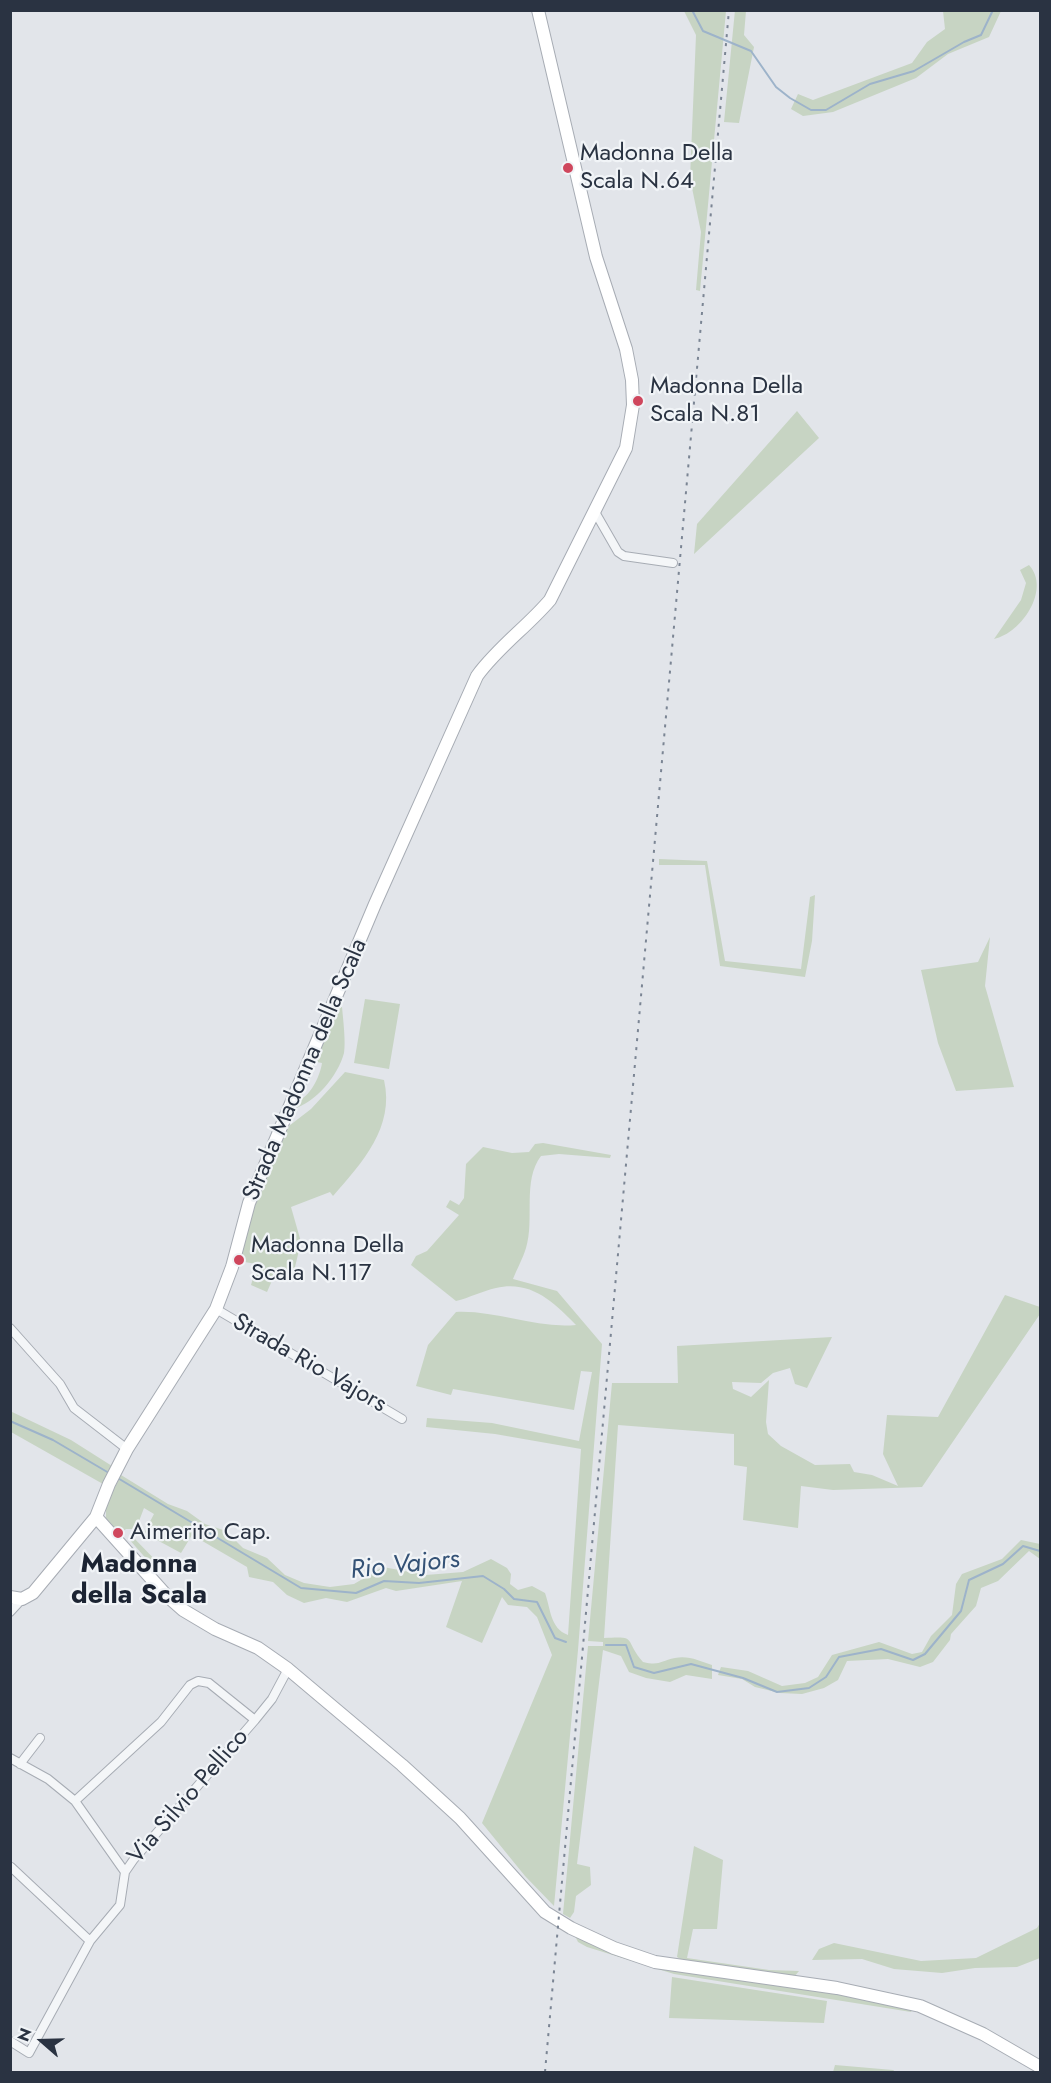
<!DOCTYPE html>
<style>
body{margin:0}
#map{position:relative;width:1051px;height:2083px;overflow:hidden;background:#e2e5ea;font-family:Jost,sans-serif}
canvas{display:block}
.frame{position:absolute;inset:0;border:12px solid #2a3342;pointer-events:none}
.north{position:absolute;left:12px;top:2011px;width:60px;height:60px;-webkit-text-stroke:4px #f1f4f7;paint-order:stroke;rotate:290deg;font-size:16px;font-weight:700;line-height:24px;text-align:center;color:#2a3342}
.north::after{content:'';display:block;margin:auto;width:21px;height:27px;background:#2a3342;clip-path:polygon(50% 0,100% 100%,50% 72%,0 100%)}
</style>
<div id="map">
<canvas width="1051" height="2083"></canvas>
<div class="frame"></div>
<div class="north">N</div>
</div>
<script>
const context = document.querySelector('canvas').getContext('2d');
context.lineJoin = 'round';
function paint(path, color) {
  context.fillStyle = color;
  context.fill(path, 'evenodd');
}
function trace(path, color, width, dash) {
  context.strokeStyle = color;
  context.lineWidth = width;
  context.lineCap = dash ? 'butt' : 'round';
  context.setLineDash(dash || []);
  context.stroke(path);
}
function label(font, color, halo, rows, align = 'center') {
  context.font = font + ' Jost,sans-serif';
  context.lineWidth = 4.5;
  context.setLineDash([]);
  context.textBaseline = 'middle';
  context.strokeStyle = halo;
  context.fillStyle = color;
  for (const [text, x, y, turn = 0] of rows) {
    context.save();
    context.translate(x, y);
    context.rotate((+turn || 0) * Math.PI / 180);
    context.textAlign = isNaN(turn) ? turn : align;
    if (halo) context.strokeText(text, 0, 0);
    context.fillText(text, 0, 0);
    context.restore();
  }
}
const green = new Path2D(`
 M 735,10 L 746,11 L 744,35 L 754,47 L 739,123 L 724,122 Z
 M 684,11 L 726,11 L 700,291 L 696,290 L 701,232 L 690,178 L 696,35 Z
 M 943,11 L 1001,11 L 989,37 L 948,54 L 916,78 L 833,112 L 803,116 L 791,109 L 798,94 L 813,100 L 912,63 L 927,42 L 945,29 Z
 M 797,411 L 819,438 L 694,554 L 697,524 Z
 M 1029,565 C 1051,589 1022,633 994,639 L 1021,600 L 1026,583 L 1020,570 Z
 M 659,859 L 707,861 L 725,961 L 801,969 L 810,897 L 815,895 L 812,941 L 805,977 L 720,966 L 705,865 L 659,865 Z
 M 990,937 L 985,986 L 1014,1087 L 956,1091 L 938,1043 L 921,970 L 978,962 Z
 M 365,999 L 400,1004 L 389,1069 L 354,1063 Z
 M 336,1006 L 342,1007 C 343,1018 346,1042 344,1053 C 338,1076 315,1103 293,1109 L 295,1102 C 309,1099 320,1077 322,1063 L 312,1061 Z
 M 345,1072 L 384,1080 C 395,1127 362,1163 333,1196 L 330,1192 L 291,1207 L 301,1242 L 294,1271 L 274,1276 L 267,1292 L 251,1285 L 257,1264 L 238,1261 L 255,1205 L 285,1129 L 311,1109 Z
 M 543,1143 L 611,1155 L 610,1158 L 559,1154 L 541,1156 C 522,1181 535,1219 526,1248 C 523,1258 517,1269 513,1279 L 557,1291 L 602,1344 L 578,1650 L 554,1906 L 525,1876 L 482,1823 L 552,1655 L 537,1617 L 527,1607 L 508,1605 L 502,1597 L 482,1643 L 446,1627 L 462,1581 L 396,1591 L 386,1588 L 347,1602 L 326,1598 L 304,1603 L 287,1595 L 273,1582 L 249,1577 L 247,1567 L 192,1535 L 181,1553 L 144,1533 L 154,1514 L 144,1508 L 136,1529 L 126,1529 L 120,1534 L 106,1518 L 106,1505 L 121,1475 L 168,1504 L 187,1511 L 205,1524 L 226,1531 L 243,1548 L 267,1558 L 285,1575 L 304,1583 L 330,1587 L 354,1584 L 383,1567 L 426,1575 L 463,1572 L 491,1559 L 507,1568 L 511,1574 L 510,1584 L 518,1590 L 532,1586 L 545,1593 C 551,1610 550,1628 568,1635 L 581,1449 L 495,1434 L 426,1427 L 427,1418 L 492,1423 L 579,1441 L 592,1372 L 581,1371 L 574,1410 L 453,1389 L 451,1395 L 416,1386 L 428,1345 L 456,1312 C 496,1310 536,1329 576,1325 C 554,1303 532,1280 496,1288 C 482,1291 469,1298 456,1301 L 411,1265 L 416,1256 L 427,1251 L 459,1215 L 446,1207 L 450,1200 L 459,1205 L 464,1198 L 466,1164 L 483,1147 L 512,1153 L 529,1152 L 535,1144 Z
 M 1005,1295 L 1040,1307 L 1040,1314 L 922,1487 L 833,1490 L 801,1486 L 798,1528 L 743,1520 L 747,1467 L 734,1465 L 734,1434 L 618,1425 L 604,1638 C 639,1636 623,1639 643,1662 C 660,1666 660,1661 675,1658 C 688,1655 700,1661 712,1665 L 712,1679 L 686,1675 L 670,1682 L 646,1678 L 629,1672 L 621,1656 L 603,1650 L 577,1864 L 590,1867 L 591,1885 L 576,1896 L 574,1912 L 570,1918 L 563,1914 L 588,1646 L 603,1646 L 603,1642 L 588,1641 L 612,1383 L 678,1383 L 677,1346 L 832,1337 L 807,1388 L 795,1384 L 790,1368 L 773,1373 L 761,1383 L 732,1382 L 733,1389 L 751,1397 L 769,1380 L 766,1422 L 768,1434 L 781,1446 L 815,1465 L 850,1464 L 854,1472 L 872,1475 L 898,1486 L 883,1454 L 887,1415 L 938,1417 Z
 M 10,1411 L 71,1440 L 112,1466 L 103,1484 L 11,1432 Z
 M 131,1535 L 162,1567 L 157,1571 L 128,1538 Z
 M 1021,1540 L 1040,1544 L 1040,1559 L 1029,1551 L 998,1581 L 981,1588 L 976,1606 L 951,1634 L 950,1640 L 933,1662 L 920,1667 L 888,1659 L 847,1661 L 838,1680 L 824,1688 L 802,1694 L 780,1693 L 755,1687 L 742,1679 L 718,1675 L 721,1667 L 748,1671 L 782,1686 L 805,1683 L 818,1677 L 832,1655 L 879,1642 L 912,1654 L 922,1652 L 931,1636 L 952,1615 L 956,1584 L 962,1574 L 1002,1559 Z
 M 694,1846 L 723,1860 L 717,1929 L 693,1929 L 687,1958 L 769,1970 L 799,1971 L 794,1977 L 685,1962 L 677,1957 Z
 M 1040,1923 L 1040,1958 L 1017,1967 L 975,1968 L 942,1973 L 894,1969 L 862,1959 L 812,1960 L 819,1949 L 834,1943 L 921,1961 L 976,1958 L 1037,1928 Z
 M 574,1934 L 641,1960 L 852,1993 L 913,2008 L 911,2012 L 674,1974 L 587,1947 L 578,1942 Z
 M 672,1977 L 827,2001 L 824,2023 L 669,2018 Z
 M 835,2065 L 893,2070 L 894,2070 L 893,2072 L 833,2072 Z`);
const stream = new Path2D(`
 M 692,10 L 703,31 L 751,51 L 776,87 L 790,98 L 811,110 L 826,110 L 870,84 L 914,71 L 964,42 L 981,35 L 993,10
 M 10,1421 L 53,1440 L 109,1473
 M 116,1477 L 301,1588 L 356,1593 L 384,1581 L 419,1583 L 483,1576 L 504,1589 L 514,1599 L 537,1602 L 555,1638 L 566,1642
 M 606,1645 L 626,1645 L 634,1667 L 654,1673 L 691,1664 L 743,1678 L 777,1692 L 809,1688 L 826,1677 L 839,1657 L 881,1649 L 913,1660 L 925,1654 L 961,1611 L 969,1580 L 1003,1564 L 1023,1546 L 1040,1551`);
const street = new Path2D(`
 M 595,512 L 618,552 L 624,556 L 673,563
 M 216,1309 L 402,1419
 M 10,1328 L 60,1384 L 74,1408 L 127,1449
 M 10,1612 L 22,1599
 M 10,1758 L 48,1779 L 75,1801 L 125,1872
 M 20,1764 L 40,1738
 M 75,1801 L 161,1722 L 190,1685 L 198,1681 L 209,1683 L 255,1720
 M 11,1867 L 90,1941
 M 10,2041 L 29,2053 L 90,1941 L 120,1905 L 125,1872 L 134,1859 L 255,1720 L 272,1699 L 288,1669`);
const secondary = new Path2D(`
 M 96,1517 L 166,1595 L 183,1610 L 215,1629 L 258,1648 L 288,1669 L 402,1765 L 460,1818 L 545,1912 L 571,1928 L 614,1948 L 655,1962 L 837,1988 L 920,2006 L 983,2034 L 1040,2067
 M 10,1597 L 22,1599 L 33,1593 L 96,1517 L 109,1484 L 127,1449 L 216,1309 L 232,1267 L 249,1203 L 375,904 L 477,676 C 498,647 527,627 550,600 L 626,448 L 633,405 L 632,380 L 626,349 L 596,257 L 538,10`);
const rail = new Path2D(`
 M 545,2072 L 729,10`);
const markers = [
 [568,168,6,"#cf475d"],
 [638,401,6,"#cf475d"],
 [239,1260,6,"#cf475d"],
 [118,1533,6,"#cf475d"]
];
const poiNames = [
 ["Madonna Della",580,154],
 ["Scala N.64",580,182],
 ["Madonna Della",650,387],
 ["Scala N.81",650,415],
 ["Madonna Della",251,1246],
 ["Scala N.117",251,1274],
 ["Aimerito Cap.",130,1533]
];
const streetNames = [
 ["Strada Madonna della Scala",306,1070,-67],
 ["Strada Rio Vajors",309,1364,30],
 ["Via Silvio Pellico",189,1797,-49]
];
const waterNames = [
 ["Rio Vajors",405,1566,-6]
];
const quarterNames = [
 ["Madonna",139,1565],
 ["della Scala",139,1596]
];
paint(green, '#c7d4c3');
trace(stream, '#9db3ca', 2);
trace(street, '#a7acb4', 10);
trace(secondary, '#a7acb4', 14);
trace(street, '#f4f6f8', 8);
trace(secondary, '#fff', 12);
trace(rail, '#7b8594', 2, [3, 6]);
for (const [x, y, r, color] of markers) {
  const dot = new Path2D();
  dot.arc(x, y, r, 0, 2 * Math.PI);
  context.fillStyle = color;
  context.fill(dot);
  trace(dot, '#f1f4f7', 2);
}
label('24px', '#2a3342', '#f1f4f7', poiNames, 'left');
label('24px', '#2a3342', '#f1f4f7', streetNames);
label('italic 26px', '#345276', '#f1f4f7', waterNames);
label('bold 27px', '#1c2433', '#f1f4f7', quarterNames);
</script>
